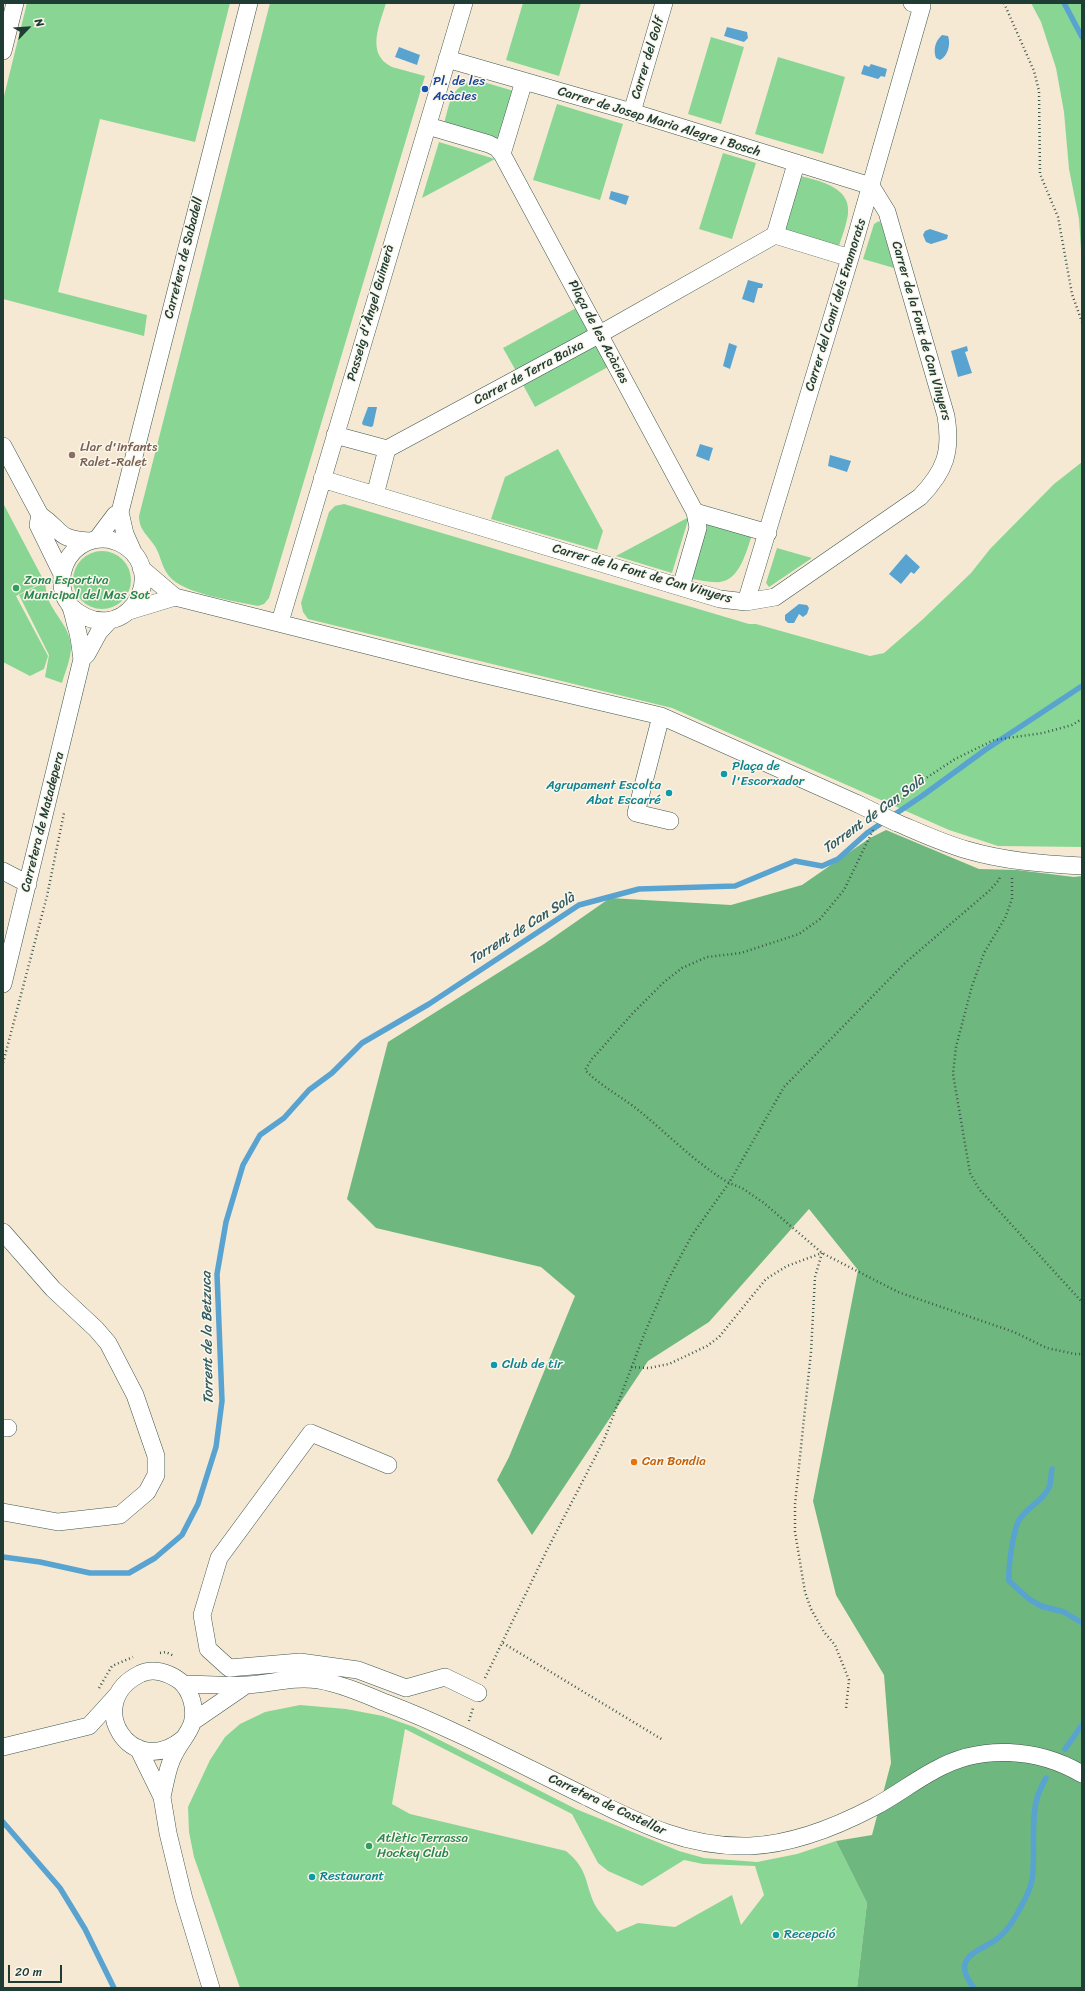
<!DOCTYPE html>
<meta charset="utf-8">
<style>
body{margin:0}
#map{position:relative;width:1085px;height:1991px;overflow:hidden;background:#f6e9d4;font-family:Sriracha,sans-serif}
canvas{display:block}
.frame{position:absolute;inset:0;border:4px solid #1f3d34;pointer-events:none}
.north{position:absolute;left:8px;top:8px;width:40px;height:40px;-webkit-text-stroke:3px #fbf7ec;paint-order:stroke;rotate:65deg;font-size:11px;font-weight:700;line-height:16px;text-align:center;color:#1f3d34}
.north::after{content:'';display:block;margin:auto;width:14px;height:18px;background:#1f3d34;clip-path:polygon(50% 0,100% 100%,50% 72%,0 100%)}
.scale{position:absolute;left:8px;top:1965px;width:54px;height:18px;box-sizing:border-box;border:2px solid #1f3d34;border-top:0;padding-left:5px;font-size:12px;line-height:14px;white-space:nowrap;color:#1f3d34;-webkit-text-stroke:3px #fbf7ec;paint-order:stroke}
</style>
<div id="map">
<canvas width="1085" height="1991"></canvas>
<div class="frame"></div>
<div class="north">N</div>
<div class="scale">20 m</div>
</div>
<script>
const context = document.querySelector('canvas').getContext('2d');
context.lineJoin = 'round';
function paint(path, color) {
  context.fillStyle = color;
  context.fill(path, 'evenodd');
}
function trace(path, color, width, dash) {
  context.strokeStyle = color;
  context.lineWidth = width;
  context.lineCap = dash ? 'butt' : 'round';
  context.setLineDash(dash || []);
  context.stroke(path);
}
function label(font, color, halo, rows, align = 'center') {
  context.font = font + ' Sriracha,sans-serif';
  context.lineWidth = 3;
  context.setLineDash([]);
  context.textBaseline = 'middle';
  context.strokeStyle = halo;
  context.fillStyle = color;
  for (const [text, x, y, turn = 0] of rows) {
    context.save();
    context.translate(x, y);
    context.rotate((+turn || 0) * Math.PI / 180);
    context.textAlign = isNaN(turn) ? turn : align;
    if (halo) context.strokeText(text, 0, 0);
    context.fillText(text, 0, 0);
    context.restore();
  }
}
const green = new Path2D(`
 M 27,3 L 230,3 L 195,142 L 100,119 L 58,292 L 147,315 L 144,336 L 3,299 L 3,100 Z
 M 270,3 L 386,3 C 380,24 365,54 392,67 L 425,76 L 269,598 L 264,604 L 258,606 C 235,601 183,594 169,576 C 162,568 161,557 156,548 C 149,536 139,531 139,516 Z
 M 523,3 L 581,3 L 559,76 L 506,60 Z
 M 1031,3 L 1082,3 L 1082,266 L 1079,219 L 1069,169 L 1064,112 L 1056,68 L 1041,22 Z
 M 711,37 L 744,47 L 721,124 L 688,114 Z
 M 778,57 L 845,77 L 823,154 L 755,134 Z
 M 473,81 L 480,81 L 524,94 L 506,147 L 444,124 C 450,103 450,87 473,81 Z
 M 557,104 L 623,124 L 600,200 L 533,180 Z
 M 439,142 L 495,159 L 422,198 Z
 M 723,153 L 756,163 L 732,239 L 699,229 Z
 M 788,173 C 809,179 852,183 848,214 C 846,228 839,244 835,258 L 771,231 Z
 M 879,221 L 881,223 L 894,268 L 863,259 L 874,224 Z
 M 576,308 L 589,332 L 516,371 L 503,348 Z
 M 595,344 L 608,367 L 535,407 L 522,383 Z
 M 558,449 L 603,531 L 597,550 L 491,519 L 505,477 Z
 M 1082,462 L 1082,847 L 998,846 L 949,830 L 672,708 L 308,619 L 303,612 L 301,603 L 329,512 L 335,506 L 344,504 L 749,624 L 756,624 L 870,656 L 884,653 L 922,620 L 971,573 L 990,549 L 1054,484 Z
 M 3,503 L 44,581 L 16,596 L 48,656 L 44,669 L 30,676 L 3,662 Z
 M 689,517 L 672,573 L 616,556 Z
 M 708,522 L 755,526 C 748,543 743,579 720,582 C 711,583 700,580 691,579 Z
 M 777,548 L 812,558 L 769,587 L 766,583 Z
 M73 580a29 29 0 1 1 58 0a29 29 0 1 1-58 0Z
 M 45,582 C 46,590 47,598 51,605 C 59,620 70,629 71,647 C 71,659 65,672 62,683 L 45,677 L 49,655 L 19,595 Z
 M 300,1705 L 346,1709 L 383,1716 L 414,1727 L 576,1809 L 679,1851 L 704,1858 L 757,1862 L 797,1854 L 836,1841 L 867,1903 L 857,1988 L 240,1988 L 194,1857 L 189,1832 L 188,1807 L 210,1760 L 225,1737 L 240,1724 L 265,1712 ZM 405,1729 L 572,1814 L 598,1863 L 608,1871 L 642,1886 L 684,1860 L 703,1864 L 755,1866 L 764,1895 L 741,1925 L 732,1895 L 675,1927 L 638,1923 L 617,1932 C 610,1923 600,1914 595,1905 C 584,1882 589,1870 566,1851 L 410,1814 L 392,1804 Z`);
const forest = new Path2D(`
 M 886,830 L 979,869 L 1017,870 L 1074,877 L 1082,876 L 1082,1988 L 857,1988 L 867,1903 L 836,1841 L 872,1835 L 891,1763 L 884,1675 L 836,1595 L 813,1501 L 858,1270 L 809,1209 L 709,1322 L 648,1361 L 532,1535 L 497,1480 L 509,1457 L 575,1296 L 541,1267 L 376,1228 L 347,1199 L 388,1042 L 544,944 L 610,898 L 731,905 L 802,885 L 870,838 Z`);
const water = new Path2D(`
 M 727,27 L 747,32 L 748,38 L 744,42 L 724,36 Z
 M 942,35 L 948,36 C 951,44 948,56 940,60 L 936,58 C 933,50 935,41 942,35 Z
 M 399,47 L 420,55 L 417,65 L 395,57 Z
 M 871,64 L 887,69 L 885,77 L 881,76 L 878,79 L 861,74 L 864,65 L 869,67 Z
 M 611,191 L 629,196 L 626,205 L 609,199 Z
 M 930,229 L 948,235 L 947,239 L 931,244 L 926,242 L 923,235 L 925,231 Z
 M 748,280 L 763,284 L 762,288 L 758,288 L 754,303 L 742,299 Z
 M 729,343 L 737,346 L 730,369 L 723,366 Z
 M 967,346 L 968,351 L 965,352 L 972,373 L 958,377 L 951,351 Z
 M 368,407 L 377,407 L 373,426 L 371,427 L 363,425 L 362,423 Z
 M 700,444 L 713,448 L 709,461 L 696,456 Z
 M 830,455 L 851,461 L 847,472 L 828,466 Z
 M 906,554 L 920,567 L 914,574 L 911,572 L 901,584 L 889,574 Z
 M 799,604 L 807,605 L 809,608 L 807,614 L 803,617 L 799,614 L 794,623 L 788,623 L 785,620 L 785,615 Z`);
const stream = new Path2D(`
 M 1064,3 L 1082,37
 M 1052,1469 C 1051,1474 1051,1480 1050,1485 C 1045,1500 1027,1507 1019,1520 C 1013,1531 1008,1567 1009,1581 L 1029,1599 L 1041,1606 L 1064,1612 L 1082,1623
 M 3,1557 L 40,1562 L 90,1573 L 129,1573 L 155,1558 L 182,1535 L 198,1504 L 216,1447 L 222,1401 L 217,1274 L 226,1222 L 243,1165 L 260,1135 L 284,1118 L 309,1090 L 332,1073 L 362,1043 L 429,1004 L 579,905 L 639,889 L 735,886 L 795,861 L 822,866 L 838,859 L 867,833 L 922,796 L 985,750 L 1082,686
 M 1065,1749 L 1082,1725
 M 3,1822 L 60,1888 L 85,1929 L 114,1988
 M 974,1988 C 952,1960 972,1954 994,1941 C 1003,1936 1012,1923 1017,1914 C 1023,1903 1030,1892 1032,1880 C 1036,1853 1030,1824 1037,1798 C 1039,1791 1043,1784 1046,1778`);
const path = new Path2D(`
 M 1004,3 L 1034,71 L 1039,91 L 1040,174 L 1058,217 L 1072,294 L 1082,322
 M 897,804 L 923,780 L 940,769 L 955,759 L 994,740 L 1043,733 L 1072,725 L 1082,719
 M 873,830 L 844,890 L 820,919 L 799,934 L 741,953 L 707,957 L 682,968 L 664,982 L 633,1013 L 592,1059 L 585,1070 C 601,1086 620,1096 637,1109 C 668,1134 694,1162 729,1183 L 784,1087 L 905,963 L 989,891 L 999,880 L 1000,876
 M 1012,878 L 1012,899 L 1005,918 L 984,953 L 972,986 L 956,1047 L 953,1074 L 970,1173 L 979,1189 L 1082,1302
 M 3,1063 L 47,896 L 64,813
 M 822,1253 L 815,1277 L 811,1352 L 795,1504 L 795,1532 L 805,1592 L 811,1609 L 824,1632 L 835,1645 L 849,1680 L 846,1709
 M 631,1367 L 649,1368 L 669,1364 L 707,1346 L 719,1337 L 766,1279 L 787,1266 L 822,1253
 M 503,1643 L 663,1740
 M 160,1653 L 166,1652 L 174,1656
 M 485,1678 L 546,1552 L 604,1440 L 645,1332 L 668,1280 L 692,1235 L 729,1183 L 742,1188 L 764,1203 L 822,1253 L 898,1292 L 1014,1332 L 1047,1348 L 1075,1354 L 1082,1354
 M 99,1688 L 112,1666 L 133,1657
 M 469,1721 L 473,1708`);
const minor = new Path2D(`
 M 3,51 L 15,3
 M 632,112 L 664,3
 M 428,126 L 489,144 L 497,148 L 502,154 L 695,512 L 698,528 L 681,587
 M 502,154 L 524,81
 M 775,235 L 850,258
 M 335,435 L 387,449 L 600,334 L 775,235 L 796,164
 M 3,446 L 40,515 C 63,530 55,539 89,541
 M 322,479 L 720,599 L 746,602 L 775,597 L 920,497 C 945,471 952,452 946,416 L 887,212 L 871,186 L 632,112 L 447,59
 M 375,495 L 387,449
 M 695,512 L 768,533
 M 40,515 L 38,525 L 62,574
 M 97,539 L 115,515 L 120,512
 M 134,554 L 125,534 L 120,512 L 249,3
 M 141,568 L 175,597
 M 175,597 L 465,670 L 661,716 L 858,804
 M 746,602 L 850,258 L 922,6 L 912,3
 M 129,611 L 175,597
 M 280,622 L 464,3
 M 82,659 L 87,654 L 99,632 L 110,620
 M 661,716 L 636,813 L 670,821
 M 895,822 C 919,832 942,843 967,850 C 1004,861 1044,864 1082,866
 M 3,871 L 28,884
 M 3,984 L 82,659 C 80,648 80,637 76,626 C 74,619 73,612 70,605 C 68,602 65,599 64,595 C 57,573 67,551 87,542 C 100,537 114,539 125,546 C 171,576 121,653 70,606
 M 3,1232 L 53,1289 L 96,1329 L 108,1343 L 135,1395 L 156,1456 L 156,1475 L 147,1492 L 120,1515 L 58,1522 L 3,1512
 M 3,1428 L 8,1428
 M 388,1465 L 311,1433 L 219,1558 L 202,1615 L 208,1649 L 229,1668 L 300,1662 L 358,1670 L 406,1688 L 445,1677 L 478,1693
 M 184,1684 C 204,1684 225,1686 246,1685 C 269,1684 295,1676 318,1680 C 341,1684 364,1694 386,1703 C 455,1729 521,1765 587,1797 C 641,1824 688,1848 750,1846 C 793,1844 836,1827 874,1807 C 895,1796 914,1781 935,1770 C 980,1744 1038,1748 1082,1774
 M 195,1720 L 246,1685
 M 3,1747 L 89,1726 L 118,1694
 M 138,1748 L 162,1797 L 168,1833 L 184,1899 L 211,1988
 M 162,1797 C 165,1784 167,1770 172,1759 C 182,1735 199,1729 192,1701 C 190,1694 186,1686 180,1681 C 169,1673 153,1667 140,1674 C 82,1702 131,1782 183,1739`);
const minorBridge = new Path2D(`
 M 858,804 L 895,822`);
const markers = [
 [425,89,4,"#1a4fb4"],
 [72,455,4,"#8d6e63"],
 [16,588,4,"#2e9e5b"],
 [724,774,4,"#0f9aa8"],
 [669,793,4,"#0f9aa8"],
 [494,1365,4,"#0f9aa8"],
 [634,1462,4,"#e8710a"],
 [369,1846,4,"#2e9e5b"],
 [312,1877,4,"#0f9aa8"],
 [776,1935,4,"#0f9aa8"]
];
const streetNames = [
 ["Carrer del Golf",648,58,-73],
 ["Carrer de Josep Maria Alegre i Bosch",659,122,17],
 ["Carretera de Sabadell",184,258,-76],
 ["Carrer del Camí dels Enamorats",836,305,-73],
 ["Passeig d'Àngel Guimerà",371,313,-74],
 ["Carrer de la Font de Can Vinyers",921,331,74],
 ["Plaça de les Acàcies",598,332,62],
 ["Carrer de Terra Baixa",529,373,-28],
 ["Carrer de la Font de Can Vinyers",642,574,16],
 ["Carretera de Matadepera",43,822,-76],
 ["Carretera de Castellar",607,1805,25]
];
const transitNames = [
 ["Pl. de les",433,82],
 ["Acàcies",433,97]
];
const educationNames = [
 ["Llar d'infants",80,448],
 ["Ralet-Ralet",80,463]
];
const leisureNames = [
 ["Zona Esportiva",24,581],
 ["Municipal del Mas Sot",24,596],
 ["Atlètic Terrassa",377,1839],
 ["Hockey Club",377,1854]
];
const cultureNames = [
 ["Plaça de",732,767],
 ["l'Escorxador",732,782],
 ["Agrupament Escolta",661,786,"right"],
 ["Abat Escarré",661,801,"right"],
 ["Club de tir",502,1365],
 ["Restaurant",320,1877],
 ["Recepció",784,1935]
];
const foodNames = [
 ["Can Bondia",642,1462]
];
const waterNames = [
 ["Torrent de Can Solà",874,815,-36],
 ["Torrent de Can Solà",522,929,-32],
 ["Torrent de la Betzuca",208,1338,-91]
];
paint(green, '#89d694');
paint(forest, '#6eb77e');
paint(water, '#59a3d1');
trace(stream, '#59a3d1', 5.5);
trace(minor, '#3f574c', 18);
trace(path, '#3f574c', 2.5, [1, 3]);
trace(minor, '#fff', 17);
trace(minorBridge, '#3f574c', 18, []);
trace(minorBridge, '#fff', 17);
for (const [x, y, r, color] of markers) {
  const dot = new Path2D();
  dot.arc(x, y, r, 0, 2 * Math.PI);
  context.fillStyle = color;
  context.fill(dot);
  trace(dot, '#fbf7ec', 1.5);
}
label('13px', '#1f3d34', '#fbf7ec', streetNames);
label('13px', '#164399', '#fbf7ec', transitNames, 'left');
label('13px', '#785e54', '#fbf7ec', educationNames, 'left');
label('13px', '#27864d', '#fbf7ec', leisureNames, 'left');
label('13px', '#0d838f', '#fbf7ec', cultureNames, 'left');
label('13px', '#c56008', '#fbf7ec', foodNames, 'left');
label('italic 14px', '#305c63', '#fbf7ec', waterNames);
</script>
